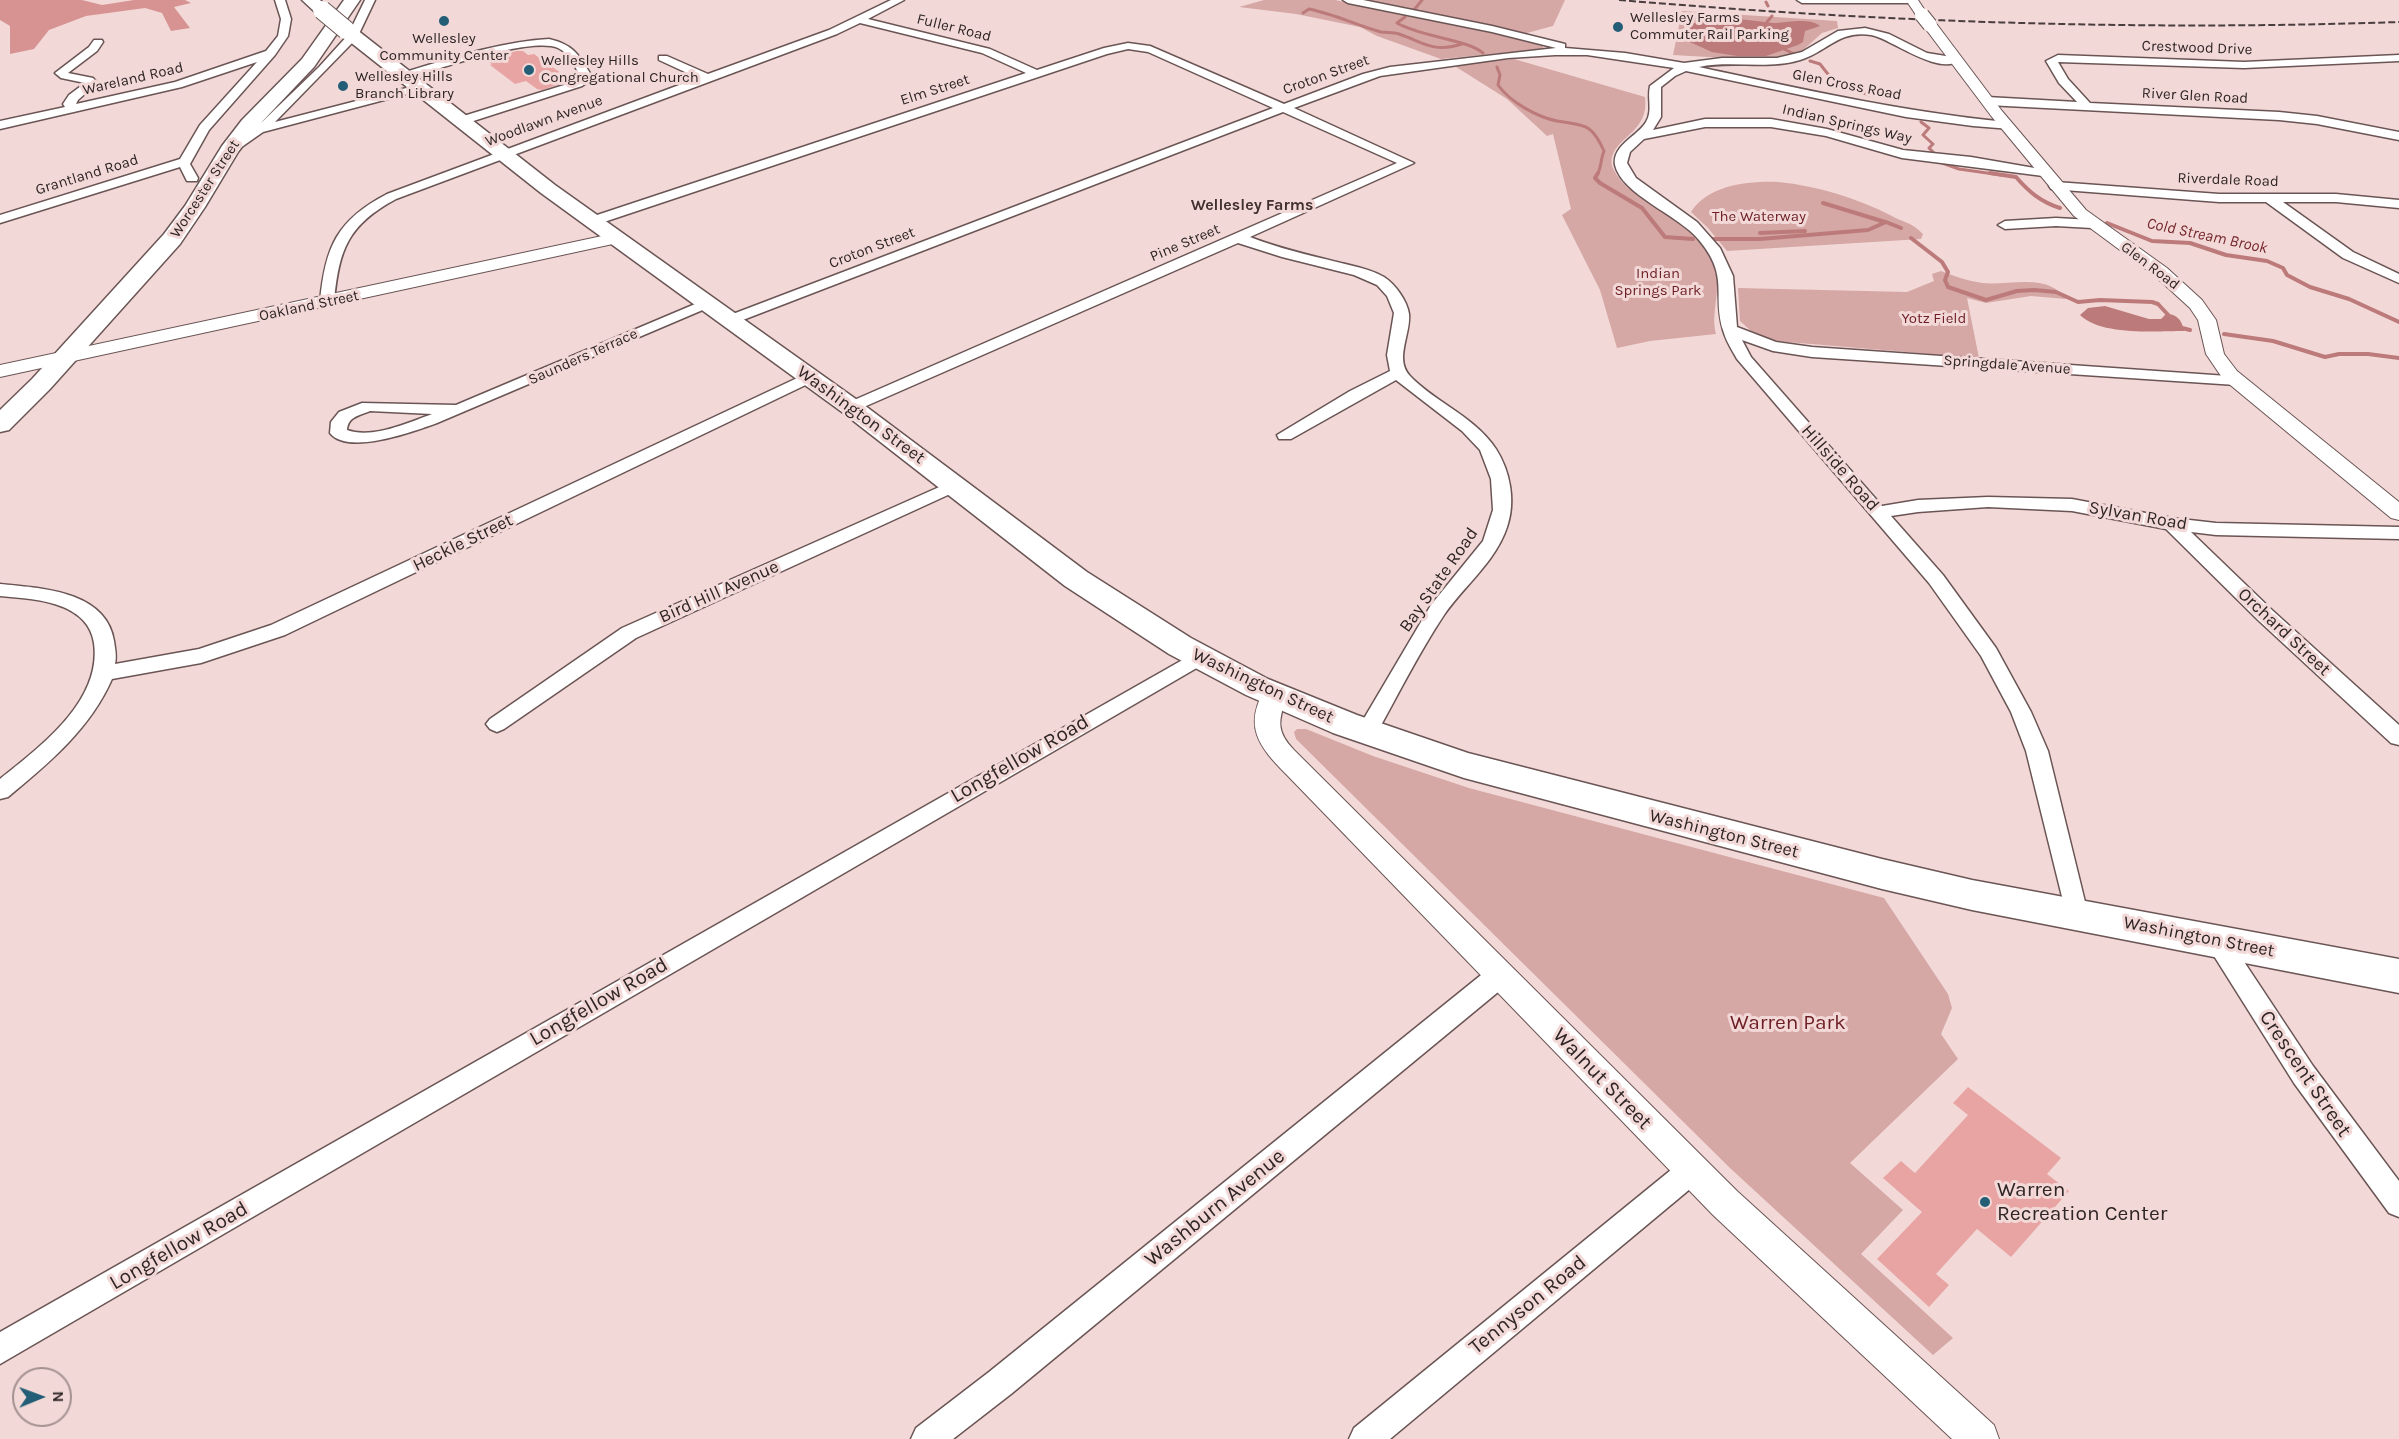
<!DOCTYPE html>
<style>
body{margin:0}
#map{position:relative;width:2399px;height:1439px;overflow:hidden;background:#f2d9d8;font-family:Karla,sans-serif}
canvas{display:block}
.north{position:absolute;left:12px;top:1367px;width:60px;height:60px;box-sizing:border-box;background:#f2d9d8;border:2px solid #a49190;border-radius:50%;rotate:89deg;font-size:16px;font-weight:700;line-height:24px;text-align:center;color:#2f2525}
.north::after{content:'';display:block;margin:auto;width:21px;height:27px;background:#235d76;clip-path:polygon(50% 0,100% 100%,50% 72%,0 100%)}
</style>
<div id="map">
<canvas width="2399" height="1439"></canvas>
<div class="north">N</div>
</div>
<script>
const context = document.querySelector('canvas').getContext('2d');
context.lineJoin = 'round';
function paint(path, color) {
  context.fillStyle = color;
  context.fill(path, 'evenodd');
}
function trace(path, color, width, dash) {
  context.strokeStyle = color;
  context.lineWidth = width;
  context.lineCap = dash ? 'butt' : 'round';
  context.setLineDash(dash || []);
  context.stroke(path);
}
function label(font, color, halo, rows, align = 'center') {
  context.font = font + ' Karla,sans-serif';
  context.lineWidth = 6;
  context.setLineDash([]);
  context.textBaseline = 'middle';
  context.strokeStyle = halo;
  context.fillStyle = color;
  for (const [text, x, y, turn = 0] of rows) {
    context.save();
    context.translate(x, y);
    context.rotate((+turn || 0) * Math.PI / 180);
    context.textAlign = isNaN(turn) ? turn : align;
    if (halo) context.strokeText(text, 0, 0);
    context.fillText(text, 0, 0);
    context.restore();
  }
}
const green = new Path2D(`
 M 1264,0 L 1335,0 L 1543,44 L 1543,49 L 1441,59 L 1377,36 L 1360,27 L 1296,14 L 1239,7 Z
 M 1361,0 L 1565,0 L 1553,26 L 1523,34 Z
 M 1682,11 L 1837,21 L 1838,28 L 1822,33 L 1802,51 L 1783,57 L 1744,59 L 1673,55 Z
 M 1514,59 L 1645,97 C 1650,136 1608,137 1612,166 C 1622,191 1648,199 1668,213 C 1687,225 1705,244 1714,265 C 1723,287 1710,312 1716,334 L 1650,341 L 1617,348 L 1600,290 L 1562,215 L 1571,209 L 1553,134 L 1547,136 L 1507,99 L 1453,65 Z
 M 1778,182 C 1818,186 1857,198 1892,216 C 1906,224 1910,221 1923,234 L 1921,239 L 1727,251 L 1708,228 L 1691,212 C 1708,185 1748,181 1778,182 Z
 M 1941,271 C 1954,276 1968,281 1982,283 C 2009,286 2047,272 2066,299 L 2031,296 L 1986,303 L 1967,298 L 1979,358 L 1775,341 L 1751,331 L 1740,321 L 1738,288 L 1907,292 L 1934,281 L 1932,274 Z
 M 1297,729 L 1306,729 L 1373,756 L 1469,788 L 1884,898 L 1948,994 L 1952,1008 L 1941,1034 L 1958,1059 L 1850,1163 L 1903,1210 L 1861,1254 L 1953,1338 L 1933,1355 L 1730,1168 L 1296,739 L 1294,732 Z`);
const forest = new Path2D(`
 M 0,0 L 82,0 L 102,5 L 134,0 L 185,0 L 191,3 L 174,7 L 190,28 L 171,31 L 162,13 L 145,8 L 86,16 L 49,30 L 34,49 L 10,54 L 10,26 L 0,20 Z`);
const water = new Path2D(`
 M 1710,18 C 1731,17 1752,21 1773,23 C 1787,23 1809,17 1820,26 L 1805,31 L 1803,42 L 1798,45 L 1766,56 L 1737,56 L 1712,52 L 1683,39 L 1689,25 Z
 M 2105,306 L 2149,319 L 2161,319 L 2166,314 C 2177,314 2182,320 2184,331 C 2157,331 2101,336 2080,315 L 2088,308 Z`);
const streamFar1 = new Path2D(`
 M 1766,2 L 1768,6
 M 1414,10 L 1422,0
 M 1303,13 L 1309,9 C 1334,14 1356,25 1381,32 C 1387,33 1393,32 1399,34 C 1425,43 1433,53 1462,44
 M 1405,17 L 1397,23 C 1421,37 1466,39 1483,53
 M 1767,22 L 1772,16
 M 1784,49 L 1794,54
 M 1810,61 L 1820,64 L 1831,78 L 1861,86 L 1864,93 L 1869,95
 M 1497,67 L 1500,75 L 1498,85 C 1510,102 1537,117 1557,121 C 1584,126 1591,122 1604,151 C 1600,160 1602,167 1597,175
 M 1921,122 L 1929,128 L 1923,135 L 1933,144 L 1929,148 L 1935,154
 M 1942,163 L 1959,169 L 2001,175`);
const stream = new Path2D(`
 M 1598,173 L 1595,178 L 1600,183 L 1642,208 L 1665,237 L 1693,239
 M 1990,173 L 2016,177 C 2029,192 2041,202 2060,208
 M 1823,203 L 1885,222
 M 2107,223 L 2152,241 L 2190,243 L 2226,255 L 2267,261 L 2283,268 L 2287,275 L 2310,287 L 2349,299 L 2399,322
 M 1760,233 L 1805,231
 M 1911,238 L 1942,262 L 1948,272 L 1945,280 L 1948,287 L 1986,300 L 2017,291 L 2034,290 L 2056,292 L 2078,302 L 2100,300 L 2152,302 L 2158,304 L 2172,319
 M 1713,239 L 1760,239 L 1868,230 L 1886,222 L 1901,228
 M 2178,327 L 2190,330
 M 2224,334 L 2273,341 L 2325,357 L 2339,354 L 2368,354 L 2399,358`);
const building = new Path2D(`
 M 516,51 L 523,51 L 528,55 L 534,54 L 571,80 L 542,90 L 537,89 L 526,81 L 515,84 L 490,65 L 492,64 L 487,61 Z
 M 1968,1087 L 2061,1158 L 2047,1174 L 2069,1191 L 2011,1257 L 1977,1229 L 1936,1274 L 1949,1285 L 1929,1307 L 1877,1259 L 1922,1212 L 1883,1178 L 1901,1161 L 1915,1173 L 1968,1115 L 1953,1103 Z`);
const minor = new Path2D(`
 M 275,0 L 285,0 L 291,19 L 288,36 L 275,55 L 209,130 L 190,164 L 198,178 L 197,181 L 187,181 L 180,167 L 0,223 L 0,215 L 180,159 L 200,125 L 257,62 L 182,87 L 0,129 L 0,121 L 65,107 L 63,104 L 69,95 L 85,83 L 61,78 L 55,73 L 89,47 L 94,40 L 102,40 L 103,42 L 97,51 L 68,73 L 93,78 L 97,83 L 78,100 L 76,104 L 175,82 L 266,51 L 278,36 L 281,19 Z
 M 365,0 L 375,0 L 357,38 L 275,122 L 418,85 L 422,86 L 422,90 L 263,132 L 233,153 L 225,153 L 223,150 L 225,147 L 263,121 L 319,67 L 348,35 Z
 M 891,0 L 904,0 L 868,19 L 990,49 L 1037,70 L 1104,48 L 1128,43 L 1150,46 L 1284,104 L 1363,74 L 1390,67 L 1556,48 L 1492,32 L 1348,3 L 1343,0 L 1363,0 L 1492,26 L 1565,44 L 1565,48 L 1625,53 L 1684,63 L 1722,58 L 1777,58 L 1802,52 L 1838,31 L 1865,28 L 1889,34 L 1927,53 L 1958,58 L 1960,60 C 1939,77 1890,38 1871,35 C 1838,30 1827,52 1800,60 C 1767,70 1732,60 1699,67 C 1801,89 1903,112 2007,122 L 2011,123 L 2011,129 L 1973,126 L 1906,117 L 1686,71 L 1675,76 L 1661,87 L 1661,117 L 1653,130 L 1705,119 L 1771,119 L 1827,129 L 1903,150 L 1971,157 L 2046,170 L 2052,174 L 2051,177 L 1902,158 L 1826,136 L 1771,127 L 1705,127 L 1644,139 L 1630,152 L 1627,163 L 1636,178 L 1697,222 L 1720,248 L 1733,276 L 1737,327 L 1776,342 L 1812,347 L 2242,377 L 2244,380 L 2236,385 L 1812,357 L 1773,351 L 1742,340 L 1751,357 L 1882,506 L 1918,500 L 1988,497 L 2072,499 L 2172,518 L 2216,523 L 2399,527 L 2399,539 L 2216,535 L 2191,532 L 2272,610 L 2399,725 L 2399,745 L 2391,743 L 2258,620 L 2166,529 L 2072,511 L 1988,507 L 1918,512 L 1891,516 L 1943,575 L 1996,648 L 2031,712 L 2048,751 L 2088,914 L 2084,921 L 2076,924 L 2068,921 L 2026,751 L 2011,712 L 1981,656 L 1929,583 L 1737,359 C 1732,350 1726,341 1723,330 C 1712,294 1730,277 1699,240 C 1680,216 1621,194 1615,165 C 1612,145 1638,136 1646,122 C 1653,111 1647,98 1650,86 L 1674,68 L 1587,55 L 1555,55 L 1508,58 L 1380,76 L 1294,108 L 1414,163 L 1250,237 C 1278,248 1308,255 1337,262 C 1353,266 1370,269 1384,277 C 1396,285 1407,301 1409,314 C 1411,334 1394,359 1410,376 C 1436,403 1474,416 1496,449 C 1510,471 1516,501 1507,527 C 1496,561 1464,586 1444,615 C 1418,654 1397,697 1374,738 L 1367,740 L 1360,738 L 1356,732 L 1431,605 L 1483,541 L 1493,510 L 1491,479 L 1480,450 L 1462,431 L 1396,380 L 1291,439 L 1279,439 L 1277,435 L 1350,391 L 1390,371 L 1387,355 L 1394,313 L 1387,296 L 1377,285 L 1354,275 L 1282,257 L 1238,243 L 857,410 L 845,410 L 843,407 L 845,404 L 1397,163 L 1283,112 L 735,323 L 730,325 L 722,320 L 725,317 L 1273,108 L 1148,52 L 1128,49 L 1107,54 L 598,224 L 588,224 L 586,221 L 588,218 L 1026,73 L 982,53 L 860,23 L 837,34 L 396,199 C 348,225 339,249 334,302 L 327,306 L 320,302 C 325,247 337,220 387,194 L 698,78 L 659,60 L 659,56 L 667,56 L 708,74 L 829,30 Z
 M 1797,0 L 1917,0 L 1912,3 L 1802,3 Z
 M 549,39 C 575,45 579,56 593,78 L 582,86 L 461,125 L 457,124 L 457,118 L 574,82 L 581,77 C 575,67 569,53 558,48 C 530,36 435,71 403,79 L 397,76 L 399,74 C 448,59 498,42 549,39 Z
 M 2058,55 L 2244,62 L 2399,55 L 2399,61 L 2244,68 L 2058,62 L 2068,79 L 2090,103 L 2279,112 L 2317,116 L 2399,132 L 2399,140 L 2317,124 L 2279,120 L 1987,105 L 1981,101 L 1987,97 L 2077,102 L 2059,83 L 2046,61 Z
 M 2056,182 L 2219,194 L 2336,194 L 2399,200 L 2399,208 L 2336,202 L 2283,202 L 2353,252 L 2399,274 L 2399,283 L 2343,258 L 2266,202 L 2219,202 L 2051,189 L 2049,186 L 2051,183 Z
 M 2056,218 L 2092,220 L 2099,224 L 2092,228 L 2056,226 L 2005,229 L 1998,225 L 2005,221 Z
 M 707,299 L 712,300 L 714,303 L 712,306 L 437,423 C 415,431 348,456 330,433 L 331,422 L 339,412 L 362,403 L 456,405 ZM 370,411 L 432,414 C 408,423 372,439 347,430 C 348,417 358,416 370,411 Z
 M 810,372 L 816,374 L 818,377 L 816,380 L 285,635 L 201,663 L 112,679 C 90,729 49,763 8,797 L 0,799 L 0,779 C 41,746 102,701 94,643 C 91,624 79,614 63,607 C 43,599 21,598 0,596 L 0,584 C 39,588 106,590 114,641 C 115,649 117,656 115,664 L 199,649 L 271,625 Z
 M 955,480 L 961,481 L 964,485 L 961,489 L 636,638 L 504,729 L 497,732 L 490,729 L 486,724 L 490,719 L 622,628 Z
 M 1200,650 L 1207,652 L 1210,657 L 1207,662 L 0,1364 L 0,1332 Z
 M 2216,930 L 2225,933 L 2313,1066 L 2399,1181 L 2399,1217 L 2389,1213 L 2294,1083 L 2204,940 L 2207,933 Z
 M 1500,964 L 1509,967 L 1512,975 L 1509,983 L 1011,1394 L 953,1439 L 911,1439 L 916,1428 L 989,1372 L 1491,967 Z
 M 1692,1157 L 1702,1161 L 1706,1170 L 1702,1179 L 1390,1439 L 1349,1439 L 1354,1428 L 1682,1161 Z`);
const tertiary = new Path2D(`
 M 1906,0 L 1918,0 L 1928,15 L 1926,18 L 1918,18 Z
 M 1930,21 L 1935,22 L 2002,111 L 2086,210 L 2167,268 L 2202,300 L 2216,320 L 2224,354 L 2237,371 L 2399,502 L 2399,520 L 2391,518 L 2223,379 L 2206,354 L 2198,320 L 2190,308 L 2155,276 L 2074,216 L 1992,117 L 1925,28 L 1924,25 L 1925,22 Z
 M 616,233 L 624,238 L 622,242 L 0,377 L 0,365 Z
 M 1274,686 L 1283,689 L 1287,695 C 1279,720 1275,730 1294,750 L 1737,1191 L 1994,1425 L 1999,1439 L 1952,1439 L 1713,1215 L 1286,774 C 1259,747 1243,726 1265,689 Z`);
const primary = new Path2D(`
 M 302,0 L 320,0 L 330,10 L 328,13 L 316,13 Z
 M 346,25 L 352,26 L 555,185 L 860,402 L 1087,572 L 1191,638 L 1268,679 L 1357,715 L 1468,753 L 1882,859 L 1972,880 L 2399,959 L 2399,993 L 1972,910 L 1882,889 L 1464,778 L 1333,733 L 1246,695 L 1169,654 L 1065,586 L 842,412 L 541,193 L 340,34 L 338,30 Z`);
const trunk = new Path2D(`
 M 344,0 L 360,0 L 314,67 L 256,128 L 238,152 L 205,207 L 180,244 L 50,389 L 9,430 L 0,432 L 0,410 L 32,379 L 164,234 L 185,206 L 222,146 L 242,120 L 302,59 Z`);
const rail = new Path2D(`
 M 1619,0 C 1879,22 2138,31 2399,22`);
const tertiaryBridge = new Path2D(`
 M 1922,15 L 1930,25`);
const primaryBridge = new Path2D(`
 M 322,10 L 346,30`);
const markers = [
 [444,21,6,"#235d76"],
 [1618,27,6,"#235d76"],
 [529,70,6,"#235d76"],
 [343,86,6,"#235d76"],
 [1985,1202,6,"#235d76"]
];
const farPoinames = [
 ["Wellesley Farms",1630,18],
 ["Commuter Rail Parking",1630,35],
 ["Wellesley",444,39,"center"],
 ["Community Center",444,56,"center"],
 ["Wellesley Hills",541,61],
 ["Congregational Church",541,78],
 ["Wellesley Hills",355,77],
 ["Branch Library",355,94]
];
const farStreetnames = [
 ["Fuller Road",954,28,14],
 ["Crestwood Drive",2197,48,2],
 ["Croton Street",1326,75,-20],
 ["Wareland Road",133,79,-13],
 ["Glen Cross Road",1847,85,11],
 ["Elm Street",935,90,-18],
 ["River Glen Road",2195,96,3],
 ["Woodlawn Avenue",544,121,-20],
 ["Indian Springs Way",1847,124,13],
 ["Grantland Road",87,175,-17],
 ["Riverdale Road",2228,180,2],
 ["Worcester Street",205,189,-57],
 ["Pine Street",1185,243,-23],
 ["Croton Street",872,248,-21],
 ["Glen Road",2150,266,37],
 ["Oakland Street",309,306,-12],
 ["Saunders Terrace",583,357,-24],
 ["Springdale Avenue",2007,365,4]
];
const farParknames = [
 ["The Waterway",1759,217],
 ["Indian",1658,274],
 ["Springs Park",1658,291],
 ["Yotz Field",1934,319]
];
const farNeighbourhoodnames = [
 ["Wellesley Farms",1252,205]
];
const farWaternames = [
 ["Cold Stream Brook",2207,236,12]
];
const streetNames = [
 ["Washington Street",861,415,36],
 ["Hillside Road",1840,468,49],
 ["Sylvan Road",2138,516,10],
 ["Heckle Street",463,543,-26],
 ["Bay State Road",1439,580,-55],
 ["Bird Hill Avenue",719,592,-24],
 ["Orchard Street",2284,632,43],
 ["Washington Street",1263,686,25],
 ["Washington Street",1724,834,14],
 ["Washington Street",2199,937,11]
];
const nearStreetnames = [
 ["Longfellow Road",1020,759,-30],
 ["Longfellow Road",599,1002,-30],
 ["Crescent Street",2305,1074,56],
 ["Walnut Street",1602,1079,46],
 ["Washburn Avenue",1215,1208,-39],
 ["Longfellow Road",179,1246,-30],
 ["Tennyson Road",1528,1305,-39]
];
const nearParknames = [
 ["Warren Park",1788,1023]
];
const nearPoinames = [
 ["Warren",1997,1190],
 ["Recreation Center",1997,1214]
];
paint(green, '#d5a7a5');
paint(forest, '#d69392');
paint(water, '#bc7b7a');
trace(streamFar1, '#bc7b7a', 3);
trace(stream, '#bc7b7a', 4);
paint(building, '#e8a4a2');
trace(minor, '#6a5554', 3);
trace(tertiary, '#6a5554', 2);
trace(primary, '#6a5554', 3);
trace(trunk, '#6a5554', 3);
paint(minor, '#fff');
paint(tertiary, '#fff');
paint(primary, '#fff');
paint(trunk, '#fff');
trace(rail, '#493d3d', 2, [7, 3]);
trace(tertiaryBridge, '#6a5554', 16, []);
trace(primaryBridge, '#6a5554', 20, []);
trace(tertiaryBridge, '#fff', 14);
trace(primaryBridge, '#fff', 18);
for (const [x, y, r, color] of markers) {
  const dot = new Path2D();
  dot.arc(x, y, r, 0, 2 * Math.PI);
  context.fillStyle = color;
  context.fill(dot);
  trace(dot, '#f2d9d8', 2);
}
label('15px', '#2f2525', '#f2d9d8', farPoinames, 'left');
label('15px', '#2f2525', '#f2d9d8', farStreetnames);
label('15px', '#6d1e24', '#f2d9d8', farParknames);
label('bold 16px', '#42302f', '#f2d9d8', farNeighbourhoodnames);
label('italic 16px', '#75262a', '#f2d9d8', farWaternames);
label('18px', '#2f2525', '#f2d9d8', streetNames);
label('21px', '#2f2525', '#f2d9d8', nearStreetnames);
label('21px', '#6d1e24', '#f2d9d8', nearParknames);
label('21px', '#2f2525', '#f2d9d8', nearPoinames, 'left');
</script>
